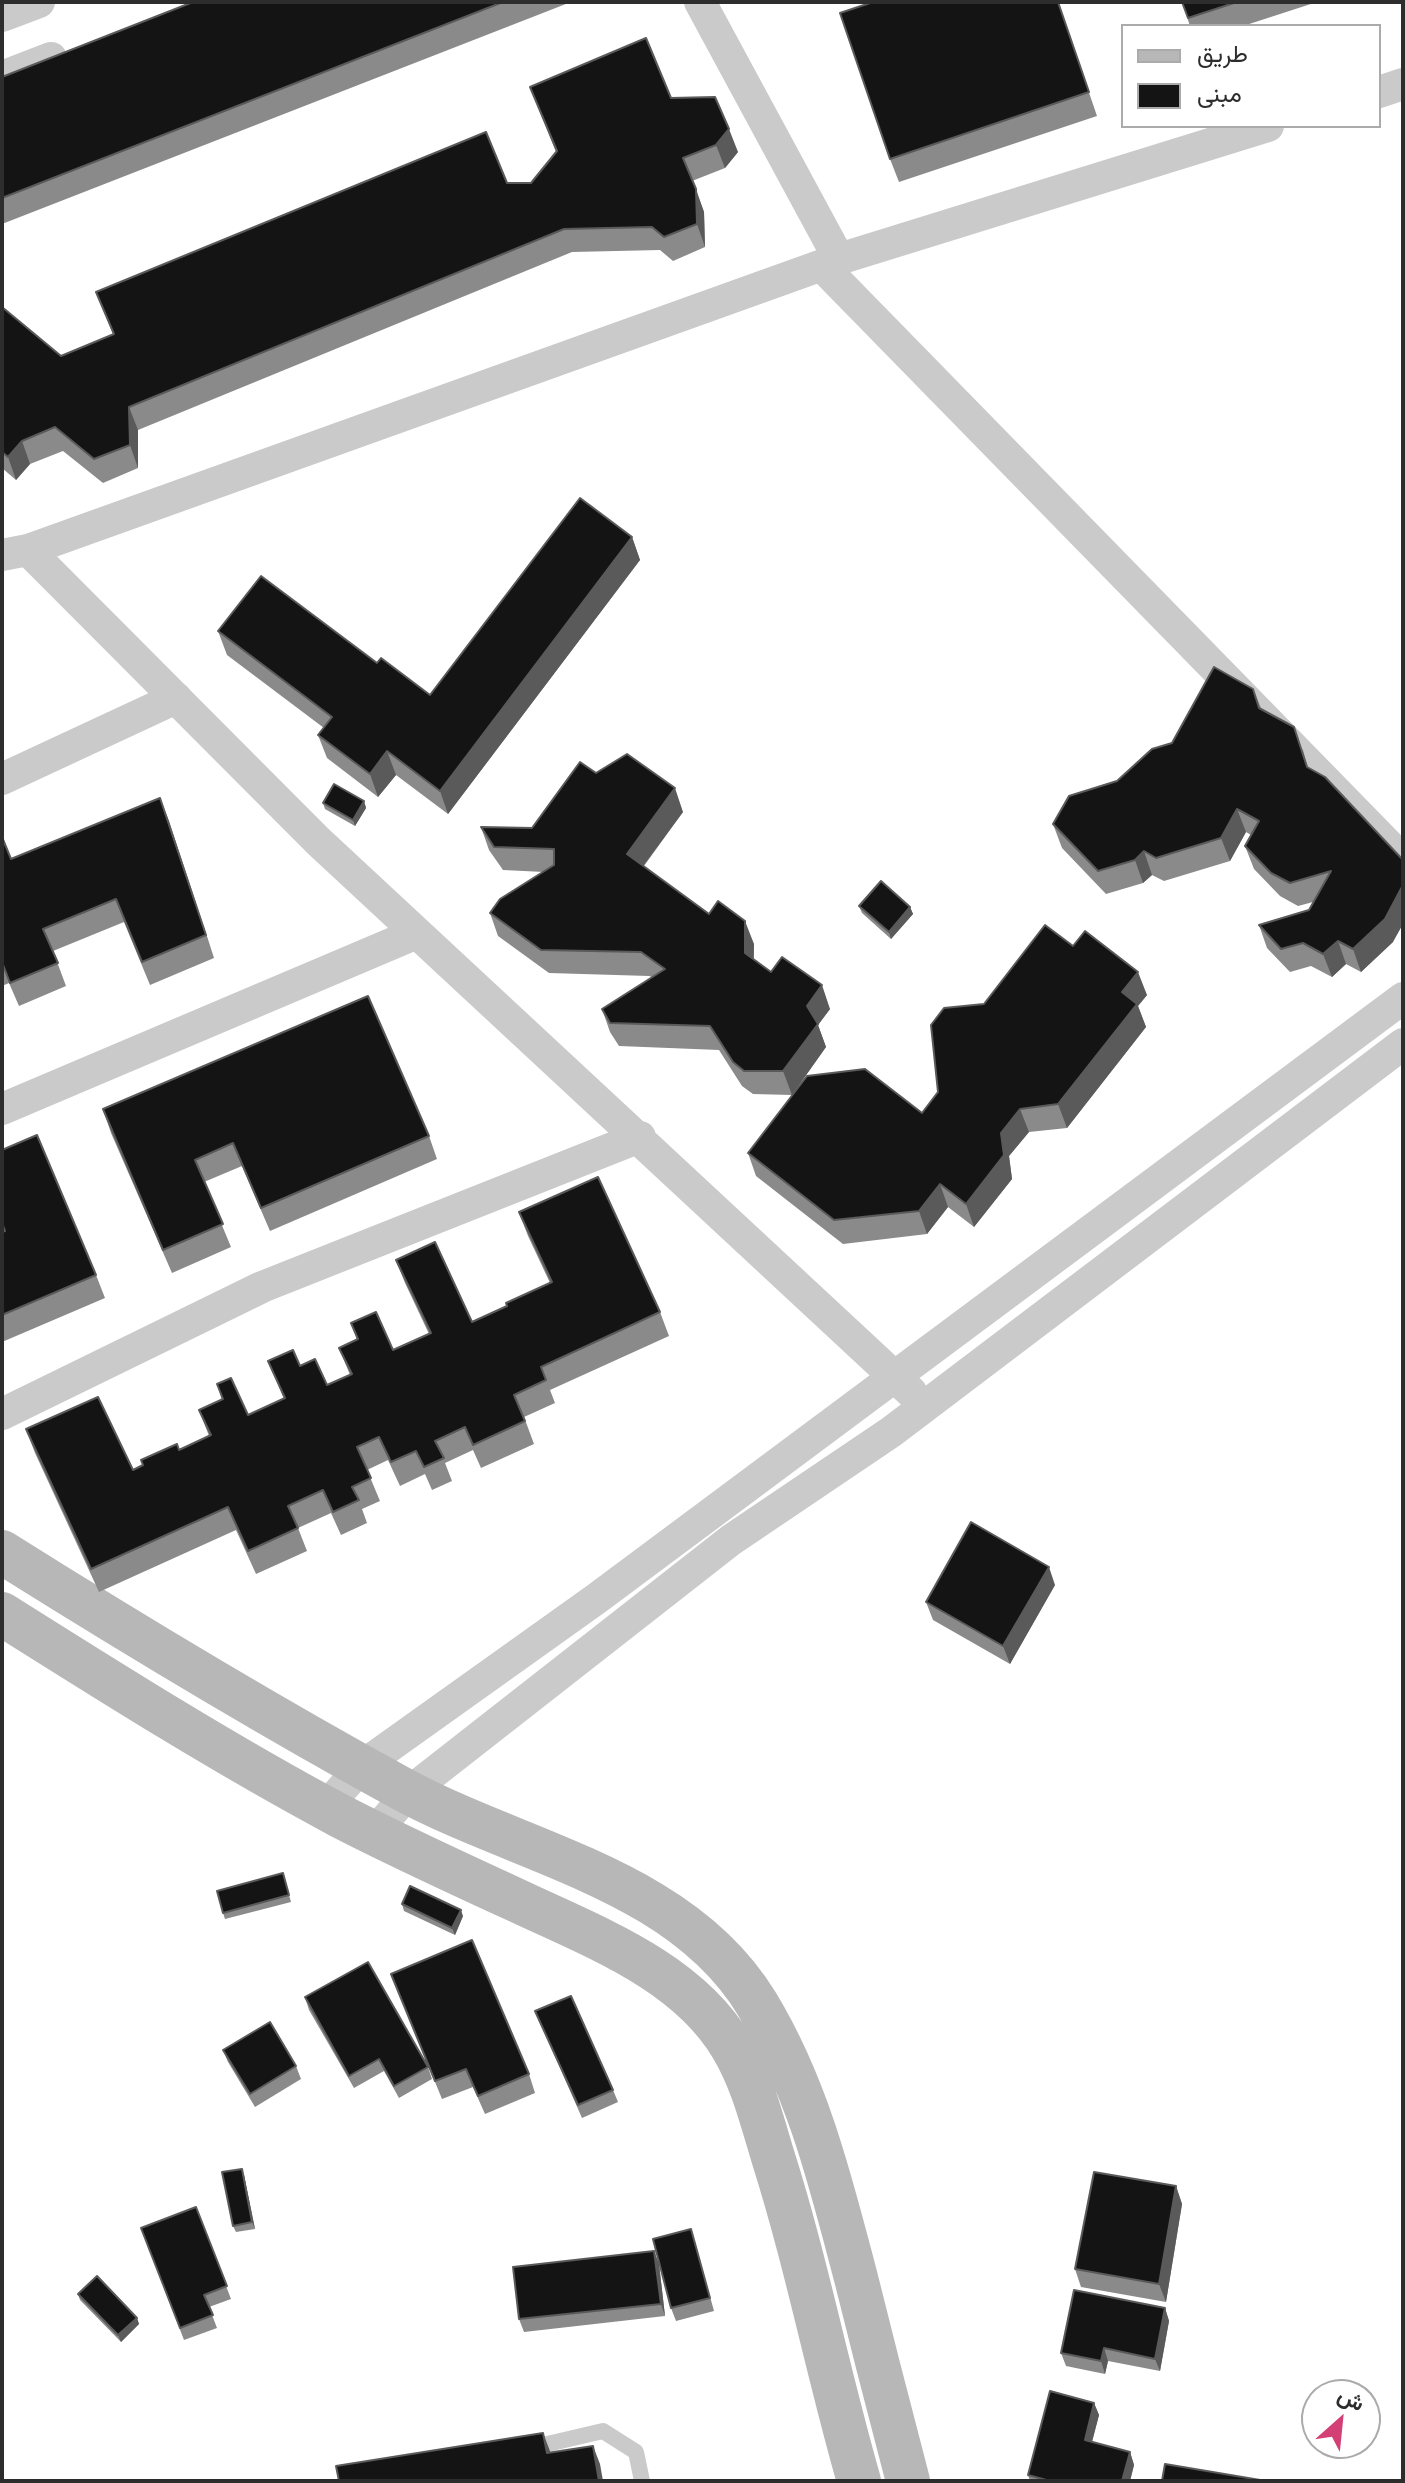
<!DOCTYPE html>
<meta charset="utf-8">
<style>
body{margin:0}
#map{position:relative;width:1405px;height:2483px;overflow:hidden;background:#fff;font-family:"Fira Sans Condensed",Vazirmatn,sans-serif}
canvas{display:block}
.frame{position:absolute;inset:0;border:4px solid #2d2d2d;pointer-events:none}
.legend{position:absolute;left:1121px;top:24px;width:260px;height:104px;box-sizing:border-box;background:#fff;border:2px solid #ababab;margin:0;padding:10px 14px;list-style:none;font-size:24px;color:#2d2d2d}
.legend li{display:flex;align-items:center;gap:16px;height:40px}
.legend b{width:40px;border:2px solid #ababab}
.north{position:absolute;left:1301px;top:2379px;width:80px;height:80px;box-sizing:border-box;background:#fff;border:2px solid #ababab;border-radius:50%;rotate:27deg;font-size:22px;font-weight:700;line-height:32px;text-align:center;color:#2d2d2d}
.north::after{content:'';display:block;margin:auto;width:28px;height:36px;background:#d24075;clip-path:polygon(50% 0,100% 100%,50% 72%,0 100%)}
</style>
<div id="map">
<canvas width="1405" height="2483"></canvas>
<div class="frame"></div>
<ul class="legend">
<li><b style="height:10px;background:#b7b7b7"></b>طريق</li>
<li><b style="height:22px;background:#141414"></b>مبنى</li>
</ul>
<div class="north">ش</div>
</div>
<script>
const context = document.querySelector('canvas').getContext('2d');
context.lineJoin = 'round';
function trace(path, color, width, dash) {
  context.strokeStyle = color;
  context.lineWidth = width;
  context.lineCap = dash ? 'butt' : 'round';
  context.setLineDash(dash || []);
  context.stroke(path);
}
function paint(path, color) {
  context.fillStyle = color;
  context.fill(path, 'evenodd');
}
const lane = new Path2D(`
 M 526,2449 L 603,2431 L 636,2452 L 642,2481`);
const street = new Path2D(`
 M 700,2 L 839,259
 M 2,16 L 39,2
 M 2,77 L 51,58
 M 1379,92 L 1403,84
 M 822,266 L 1403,860
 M 28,550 L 318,841 L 911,1392
 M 2,555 L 28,550 L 839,259 L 1268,126
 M 2,779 L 176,698
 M 2,1109 L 417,933
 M 2,1414 L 262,1287 L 640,1137
 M 326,1807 L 362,1766 L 596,1599 L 1403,998
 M 375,1832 L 409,1792 L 731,1540 L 891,1432 L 1403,1044`);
const secondary = new Path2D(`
 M 2,1552 C 134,1635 267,1715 404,1790 C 523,1854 682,1880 757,2004 C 808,2088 831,2183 856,2278 C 873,2346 890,2413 908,2481
 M 2,1614 C 113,1684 224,1754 340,1816 C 398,1846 459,1874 518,1901 C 594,1937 687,1971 732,2047 C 752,2080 762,2121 773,2157 C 807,2264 828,2374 859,2481`);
const wall = new Path2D(`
 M 193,2 L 571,2 L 2,224 L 2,77 Z
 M 1058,2 L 1097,116 L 899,182 L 890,159 Z
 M 1182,2 L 1317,2 L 1243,26 L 1190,26 Z
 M 530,87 L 671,98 L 738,152 L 725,168 L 692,181 L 704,212 L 705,247 L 673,261 L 660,250 L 572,252 L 138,430 L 138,468 L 103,483 L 63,451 L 30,464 L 16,480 L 2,468 L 2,307 L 61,356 L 113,334 L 96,292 L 507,183 L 531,183 L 556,152 Z
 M 632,537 L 640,560 L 448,814 L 396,775 L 378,797 L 327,758 L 318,735 L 324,728 L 227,655 L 218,631 L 377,663 L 430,695 Z
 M 1253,689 L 1261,708 L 1303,750 L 1308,768 L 1393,942 L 1361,972 L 1346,964 L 1332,977 L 1311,966 L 1290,972 L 1267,948 L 1259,925 L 1309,910 L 1313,902 L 1298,906 L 1280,896 L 1254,869 L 1245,846 L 1251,835 L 1246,832 L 1230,861 L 1164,881 L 1152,875 L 1143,883 L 1106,894 L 1062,848 L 1053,824 Z
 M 596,773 L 683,812 L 644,866 L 709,914 L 754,944 L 754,959 L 771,972 L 830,1009 L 818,1025 L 826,1047 L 792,1095 L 753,1094 L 742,1086 L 719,1050 L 619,1046 L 610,1032 L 602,1009 L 652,977 L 649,976 L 549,973 L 498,936 L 490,913 L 544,872 L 503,870 L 489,850 L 481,827 L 532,828 Z
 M 160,798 L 214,958 L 150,985 L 124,922 L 53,951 L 66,986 L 19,1006 L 9,983 L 2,986 L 2,837 L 11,859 Z
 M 364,801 L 366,808 L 355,826 L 325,809 L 323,803 Z
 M 859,906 L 910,907 L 913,914 L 891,939 L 862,913 Z
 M 1073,946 L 1147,995 L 1138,1006 L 1146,1027 L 1067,1128 L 1029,1132 L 1009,1156 L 1012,1179 L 974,1227 L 948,1207 L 927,1234 L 843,1244 L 756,1176 L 748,1153 L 922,1113 L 938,1092 L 984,1004 Z
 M 103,1109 L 429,1136 L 437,1159 L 270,1231 L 242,1166 L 204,1182 L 231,1247 L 172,1273 L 111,1133 Z
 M 2,1150 L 96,1275 L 105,1298 L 2,1342 L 2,1232 L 4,1232 L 2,1227 Z
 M 519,1212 L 660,1312 L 669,1336 L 550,1390 L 555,1403 L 524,1417 L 534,1444 L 481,1468 L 473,1450 L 445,1463 L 452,1481 L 432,1490 L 425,1474 L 400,1486 L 388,1460 L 367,1470 L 380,1501 L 362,1509 L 367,1523 L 341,1535 L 331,1513 L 298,1528 L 307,1551 L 256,1574 L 236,1530 L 99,1592 L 35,1453 L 26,1429 L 133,1470 L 209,1436 L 199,1410 L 222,1400 L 217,1384 L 248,1415 L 284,1399 L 268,1361 L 300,1366 L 327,1385 L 350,1375 L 339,1348 L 357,1340 L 351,1323 L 393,1350 L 429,1334 L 405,1283 L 396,1260 L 472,1322 L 507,1306 L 550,1283 L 528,1236 Z
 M 1055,1585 L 1010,1664 L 933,1620 L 926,1602 Z
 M 283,1873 L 291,1902 L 225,1919 L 223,1913 Z
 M 402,1904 L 463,1916 L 455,1935 L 404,1911 Z
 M 391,1974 L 529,2074 L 535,2093 L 485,2114 L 473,2087 L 442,2099 Z
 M 305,1997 L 428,2067 L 432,2079 L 399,2098 L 384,2071 L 354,2088 L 309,2010 Z
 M 535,2011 L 613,2090 L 618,2102 L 582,2118 Z
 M 223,2050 L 296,2066 L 301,2079 L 255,2107 L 228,2062 Z
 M 244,2175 L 255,2229 L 236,2232 L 233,2226 Z
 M 1176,2186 L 1182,2204 L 1166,2302 L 1081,2287 L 1075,2269 Z
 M 196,2207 L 231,2299 L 209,2307 L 217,2328 L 184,2340 L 141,2228 Z
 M 695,2242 L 714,2311 L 676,2321 L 671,2308 Z
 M 654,2251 L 659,2264 L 665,2316 L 524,2332 L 519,2319 Z
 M 78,2294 L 137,2318 L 139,2324 L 121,2342 L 80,2300 Z
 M 1165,2308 L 1169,2321 L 1160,2371 L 1108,2361 L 1105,2374 L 1066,2366 L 1061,2353 Z
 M 1094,2403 L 1099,2415 L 1092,2442 L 1130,2452 L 1134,2465 L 1130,2481 L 1030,2481 L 1028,2475 Z`);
const shadedWall = new Path2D(`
 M 729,129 L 738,152 L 725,168 L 716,145 Z
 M 696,189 L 704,212 L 705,247 L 697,224 Z
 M 129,407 L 138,430 L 138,468 L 130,445 Z
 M 22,441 L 30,464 L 16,480 L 8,457 Z
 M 632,537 L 640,560 L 448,814 L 440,791 Z
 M 387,751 L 396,775 L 378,797 L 370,774 Z
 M 675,788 L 683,812 L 635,877 L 627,854 Z
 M 160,798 L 169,821 L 214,958 L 206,935 Z
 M 364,801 L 366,808 L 355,826 L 353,820 Z
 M 1237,809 L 1246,832 L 1230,861 L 1221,838 Z
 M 1144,851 L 1152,875 L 1143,883 L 1135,860 Z
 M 1403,885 L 1403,924 L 1393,942 L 1361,972 L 1353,949 Z
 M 910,907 L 913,914 L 891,939 L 889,932 Z
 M 745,921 L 754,944 L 753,976 L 745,953 Z
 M 1338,941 L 1346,964 L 1332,977 L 1323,954 Z
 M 1138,972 L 1147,995 L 1138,1006 L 1146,1027 L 1067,1128 L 1058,1104 L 1122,992 Z
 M 822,985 L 830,1009 L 818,1025 L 826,1047 L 792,1095 L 783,1071 L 807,1006 Z
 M 1020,1109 L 1029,1132 L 1009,1156 L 1012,1179 L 974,1227 L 966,1204 L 1001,1133 Z
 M 940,1184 L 948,1207 L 927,1234 L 919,1211 Z
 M 1049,1567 L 1055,1585 L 1010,1664 L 1003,1646 Z
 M 461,1910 L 463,1916 L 455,1935 L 452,1928 Z
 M 242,2169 L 244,2175 L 255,2229 L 252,2222 Z
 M 1176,2186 L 1182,2204 L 1166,2302 L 1159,2284 Z
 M 654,2251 L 659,2264 L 665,2316 L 661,2304 Z
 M 1165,2308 L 1169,2321 L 1160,2371 L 1155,2359 Z
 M 137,2318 L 139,2324 L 121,2342 L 118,2335 Z
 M 1104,2348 L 1108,2361 L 1105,2374 L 1101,2361 Z
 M 1094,2403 L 1099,2415 L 1089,2453 L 1085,2440 Z
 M 543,2433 L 550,2451 L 553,2472 L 547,2453 Z
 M 593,2446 L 600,2464 L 603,2481 L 599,2481 Z
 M 1130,2452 L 1134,2465 L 1130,2481 L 1122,2481 Z`);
const building = new Path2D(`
 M 193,2 L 503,2 L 2,198 L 2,77 Z
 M 873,2 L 1058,2 L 1089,92 L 890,159 L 840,13 Z
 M 1182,2 L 1237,2 L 1188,18 Z
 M 646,38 L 671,98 L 715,97 L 729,129 L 716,145 L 683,158 L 696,189 L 697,224 L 664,237 L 652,227 L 564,229 L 129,407 L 130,445 L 94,459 L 55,427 L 22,441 L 8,457 L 2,452 L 2,307 L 61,356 L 114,334 L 96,292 L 486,132 L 507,183 L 531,183 L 557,151 L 530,87 Z
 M 580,498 L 632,537 L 440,791 L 387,751 L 370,774 L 318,735 L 332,717 L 218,631 L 261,576 L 377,663 L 381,658 L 430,695 Z
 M 1214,667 L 1253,689 L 1259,708 L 1294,727 L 1307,767 L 1325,777 L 1403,860 L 1403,885 L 1385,919 L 1353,949 L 1338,941 L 1323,954 L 1303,943 L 1281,949 L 1259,925 L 1309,910 L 1331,871 L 1290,883 L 1271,873 L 1245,846 L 1259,821 L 1237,809 L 1221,838 L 1156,858 L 1144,851 L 1135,860 L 1098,871 L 1053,824 L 1069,796 L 1117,781 L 1152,749 L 1172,743 Z
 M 627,754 L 675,788 L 627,854 L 709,914 L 718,901 L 745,921 L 745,953 L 771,972 L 782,957 L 822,985 L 807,1006 L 818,1024 L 783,1071 L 744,1071 L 733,1062 L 710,1026 L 610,1023 L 602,1009 L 665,969 L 641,952 L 541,950 L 490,913 L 500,899 L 554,865 L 554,849 L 494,847 L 481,827 L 532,828 L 580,762 L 596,773 Z
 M 334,784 L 364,801 L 353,820 L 323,803 Z
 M 160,798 L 206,935 L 142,962 L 116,899 L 43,929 L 58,963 L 10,983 L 2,962 L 2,837 L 11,859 Z
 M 881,881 L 910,907 L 889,932 L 859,906 Z
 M 1045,925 L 1073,946 L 1085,931 L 1138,972 L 1122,992 L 1137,1004 L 1058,1104 L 1020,1109 L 1001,1133 L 1004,1155 L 966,1204 L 940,1184 L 919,1211 L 834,1220 L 748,1153 L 807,1076 L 865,1069 L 922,1113 L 938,1092 L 931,1025 L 944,1008 L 984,1004 Z
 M 368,996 L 429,1136 L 261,1208 L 233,1143 L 195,1160 L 223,1224 L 163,1250 L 103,1109 Z
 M 37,1135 L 96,1275 L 2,1315 L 2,1232 L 5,1231 L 2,1223 L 2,1150 Z
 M 598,1177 L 660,1312 L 541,1367 L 546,1380 L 514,1395 L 525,1421 L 473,1445 L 465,1427 L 435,1441 L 444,1458 L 424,1467 L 416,1451 L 391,1462 L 379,1437 L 357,1447 L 371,1478 L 352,1487 L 359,1500 L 333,1512 L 323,1490 L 288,1506 L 298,1528 L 248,1551 L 228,1507 L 91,1569 L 26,1429 L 98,1397 L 133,1470 L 143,1465 L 141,1460 L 177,1444 L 179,1450 L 211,1435 L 199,1410 L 223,1399 L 217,1384 L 231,1378 L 248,1415 L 285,1398 L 268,1361 L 293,1350 L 300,1366 L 315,1359 L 327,1385 L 352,1374 L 339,1348 L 358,1339 L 351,1323 L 376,1312 L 393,1350 L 431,1333 L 396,1260 L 435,1242 L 472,1322 L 507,1306 L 506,1303 L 552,1282 L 519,1212 Z
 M 971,1522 L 1049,1567 L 1003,1646 L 926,1602 Z
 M 283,1873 L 289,1895 L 223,1913 L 217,1891 Z
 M 410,1886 L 461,1910 L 452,1928 L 402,1904 Z
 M 472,1940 L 529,2074 L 478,2096 L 466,2069 L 435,2081 L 391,1974 Z
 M 368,1962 L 428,2067 L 394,2086 L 379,2059 L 349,2076 L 305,1997 Z
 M 571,1996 L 613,2090 L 578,2105 L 535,2011 Z
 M 270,2022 L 296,2066 L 250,2094 L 223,2050 Z
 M 242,2169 L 252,2222 L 233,2226 L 222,2172 Z
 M 1094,2172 L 1176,2186 L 1159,2284 L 1075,2269 Z
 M 196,2207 L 227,2286 L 204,2295 L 213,2315 L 180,2328 L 141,2228 Z
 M 691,2229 L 710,2298 L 671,2308 L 653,2239 Z
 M 654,2251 L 661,2304 L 519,2319 L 513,2267 Z
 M 97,2276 L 137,2318 L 118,2335 L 78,2294 Z
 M 1074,2290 L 1165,2308 L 1155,2359 L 1104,2348 L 1101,2361 L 1061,2353 Z
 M 1050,2391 L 1094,2403 L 1085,2440 L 1130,2452 L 1122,2481 L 1050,2481 L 1028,2475 Z
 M 543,2433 L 547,2453 L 593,2446 L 599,2481 L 339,2481 L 336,2466 Z
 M 1165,2464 L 1266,2481 L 1162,2481 Z`);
trace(lane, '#cacaca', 16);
trace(street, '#cacaca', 32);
trace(secondary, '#b7b7b7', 44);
paint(wall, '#8a8a8a');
paint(shadedWall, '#5a5a5a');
paint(building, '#141414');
trace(building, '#5a5a5a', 2);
</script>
